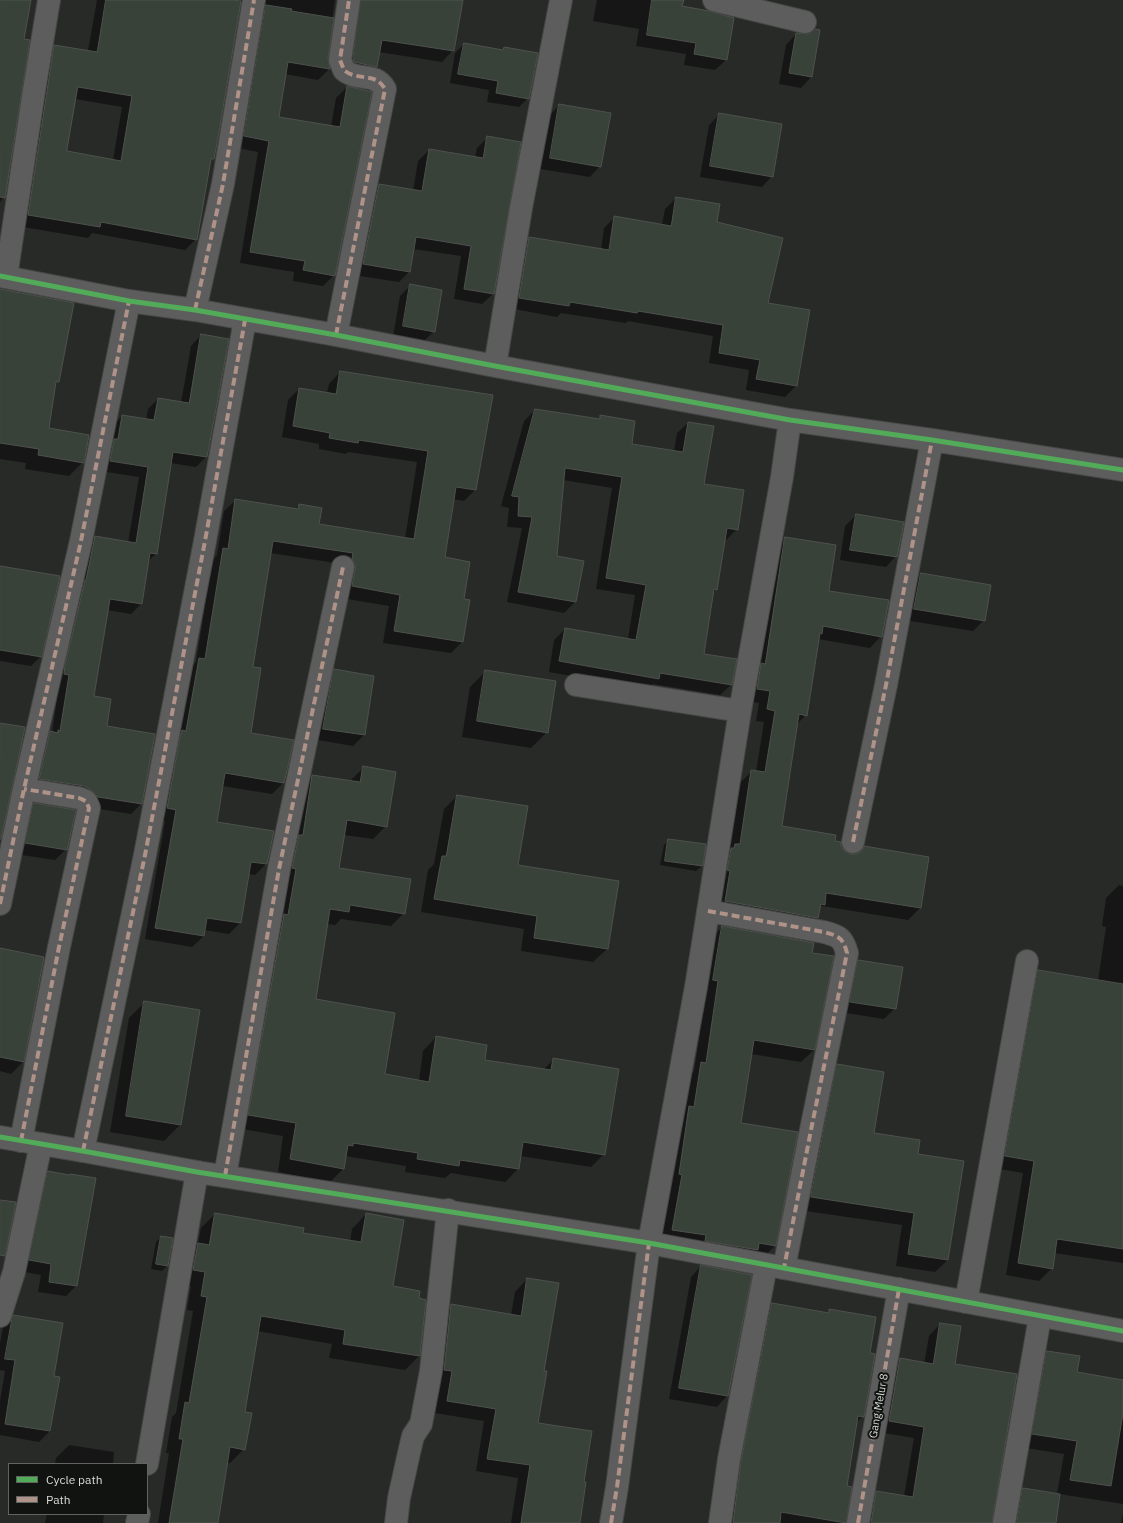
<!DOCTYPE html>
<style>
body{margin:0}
#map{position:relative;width:1123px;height:1523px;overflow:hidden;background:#282a28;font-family:"IBM Plex Sans",sans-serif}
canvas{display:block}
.legend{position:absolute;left:8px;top:1463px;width:140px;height:52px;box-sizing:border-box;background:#111311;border:1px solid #616461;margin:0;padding:5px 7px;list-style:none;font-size:12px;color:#daddda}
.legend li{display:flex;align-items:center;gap:8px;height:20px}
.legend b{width:20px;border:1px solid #616461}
</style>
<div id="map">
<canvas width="1123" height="1523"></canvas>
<ul class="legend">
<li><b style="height:5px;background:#51ab58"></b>Cycle path</li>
<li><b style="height:5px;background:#af9288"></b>Path</li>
</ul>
</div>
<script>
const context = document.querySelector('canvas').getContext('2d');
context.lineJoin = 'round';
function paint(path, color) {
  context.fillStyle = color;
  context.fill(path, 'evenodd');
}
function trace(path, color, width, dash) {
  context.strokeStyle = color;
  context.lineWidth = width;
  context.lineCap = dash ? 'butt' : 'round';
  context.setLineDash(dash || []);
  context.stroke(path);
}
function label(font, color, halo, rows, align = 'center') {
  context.font = font + ' "IBM Plex Sans",sans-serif';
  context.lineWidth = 4;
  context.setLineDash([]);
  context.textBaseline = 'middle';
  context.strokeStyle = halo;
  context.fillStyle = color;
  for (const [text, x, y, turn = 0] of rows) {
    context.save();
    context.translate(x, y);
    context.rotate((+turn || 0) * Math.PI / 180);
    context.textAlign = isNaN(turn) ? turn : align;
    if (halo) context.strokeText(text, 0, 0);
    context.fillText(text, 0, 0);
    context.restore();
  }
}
const shadow = new Path2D(`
 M 0,0 L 30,0 L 23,40 L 4,197 L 0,202 Z
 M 97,0 L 240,0 L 218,132 L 213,159 L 209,162 L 196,239 L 185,250 L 92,233 L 88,238 L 17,226 L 43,57 L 55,46 L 88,51 ZM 75,99 L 122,107 L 113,160 L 66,152 Z
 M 248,0 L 335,0 L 327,58 L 329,69 L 318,80 L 285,74 L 277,117 L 331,127 L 336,98 L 347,87 L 334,275 L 323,286 L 293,281 L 294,272 L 240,263 L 258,152 L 233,147 Z
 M 343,0 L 462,0 L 453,50 L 442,62 L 379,52 L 376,67 L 365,78 L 343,73 Z
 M 597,0 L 682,0 L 681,7 L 726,60 L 715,70 L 684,65 L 686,54 L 636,46 L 639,29 L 593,21 Z
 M 819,31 L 811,77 L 801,88 L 779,84 L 786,45 L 796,34 L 808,35 Z
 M 464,44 L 502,50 L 504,48 L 528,98 L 519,107 L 487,102 L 489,90 L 450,83 L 455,53 Z
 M 559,105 L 600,166 L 590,177 L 540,169 L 549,116 Z
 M 720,114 L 772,176 L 762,187 L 700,177 L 709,125 Z
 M 488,137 L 493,294 L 482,304 L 454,299 L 461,256 L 413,249 L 409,272 L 399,282 L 353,275 L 368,196 L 379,185 L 413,191 L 418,161 L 429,150 L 475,158 L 477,148 Z
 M 676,198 L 716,223 L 767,304 L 809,311 L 796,386 L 785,397 L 746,390 L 749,370 L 709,363 L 713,336 L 628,321 L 626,323 L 561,313 L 557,317 L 509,308 L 518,249 L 529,238 L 601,250 L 604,228 L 615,217 L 662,225 L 665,209 Z
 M 411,285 L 434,331 L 423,342 L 393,337 L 400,296 Z
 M 0,290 L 58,382 L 55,385 L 48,429 L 83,462 L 69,476 L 25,469 L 26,463 L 0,459 Z
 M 201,335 L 206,457 L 196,467 L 170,463 L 156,554 L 147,562 L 141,604 L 131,614 L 107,610 L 93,697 L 141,804 L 131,814 L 87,807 L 29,789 L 40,743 L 52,733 L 59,685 L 54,684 L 85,547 L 95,537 L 128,543 L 139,477 L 100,471 L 112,426 L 122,416 L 146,420 L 148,409 L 158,399 L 181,403 L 191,346 Z
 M 340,372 L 475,490 L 464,501 L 453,499 L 444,558 L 463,600 L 469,601 L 462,642 L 451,653 L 383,643 L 389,606 L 341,598 L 342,564 L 270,553 L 252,668 L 250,734 L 284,782 L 272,794 L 222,786 L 216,823 L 266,864 L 255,875 L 248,874 L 240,923 L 229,934 L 204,930 L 204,936 L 192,947 L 145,939 L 165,821 L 156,820 L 188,670 L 196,662 L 212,561 L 217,555 L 224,511 L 236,500 L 294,510 L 299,505 L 318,525 L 405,539 L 417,462 L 348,452 L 346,454 L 319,449 L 319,444 L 282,437 L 288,400 L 299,389 L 327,393 L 329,384 Z
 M 535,410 L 597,420 L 601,417 L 631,444 L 674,451 L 677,433 L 688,423 L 712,427 L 703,485 L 737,529 L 726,540 L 724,540 L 716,589 L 713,593 L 703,655 L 731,685 L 720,695 L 653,684 L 648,690 L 549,672 L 554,640 L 565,629 L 628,639 L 635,595 L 596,589 L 612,488 L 563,480 L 555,557 L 582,562 L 575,602 L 564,613 L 507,602 L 522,528 L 507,527 L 509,508 L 501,506 L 524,421 Z
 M 856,515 L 896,556 L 886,567 L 840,560 L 845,526 Z
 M 786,538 L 828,592 L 881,636 L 870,648 L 818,639 L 806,715 L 796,725 L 781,827 L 833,842 L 840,847 L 844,852 L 850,855 L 857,855 L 865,847 L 920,908 L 908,920 L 822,906 L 819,909 L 817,918 L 806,930 L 714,913 L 719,861 L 729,851 L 740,783 L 752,771 L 756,772 L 764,722 L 756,721 L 759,703 L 745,701 L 774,550 Z
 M 0,567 L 41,656 L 31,666 L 0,661 Z
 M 921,574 L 984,620 L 973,631 L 904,620 L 910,585 Z
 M 335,670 L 373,676 L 364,735 L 353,746 L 312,739 L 324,681 Z
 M 486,671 L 547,732 L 531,748 L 462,737 L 470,687 Z
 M 363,768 L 386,826 L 373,839 L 344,835 L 338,869 L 404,913 L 391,926 L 341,919 L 335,925 L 327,924 L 315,1000 L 383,1075 L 419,1081 L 423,1051 L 436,1037 L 484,1060 L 543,1070 L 554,1059 L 604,1154 L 591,1167 L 520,1156 L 518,1169 L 505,1182 L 451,1173 L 445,1178 L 405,1172 L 406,1166 L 345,1156 L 343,1169 L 330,1182 L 278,1172 L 283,1136 L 236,1128 L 300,789 L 313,776 L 350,781 Z
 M 457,796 L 517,866 L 617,882 L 607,949 L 593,962 L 521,951 L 524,929 L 421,912 L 428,870 L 434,864 L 444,809 Z
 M 34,804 L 66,849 L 55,860 L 15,854 L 23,815 Z
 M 669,840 L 705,845 L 702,866 L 696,871 L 660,865 L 664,845 Z
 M 1119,885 L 1123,886 L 1123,1263 L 1054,1253 L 1052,1268 L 1039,1281 L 1006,1275 L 1023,1173 L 993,1168 L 1026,984 L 1038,971 L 1098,981 L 1106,927 L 1102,926 L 1106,898 Z
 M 722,927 L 811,954 L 814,1050 L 801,1062 L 751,1054 L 740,1124 L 797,1133 L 775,1246 L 762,1258 L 660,1242 L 689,1076 L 694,1071 L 706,994 L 701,993 L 710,940 Z
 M 0,949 L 43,958 L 23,1062 L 11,1074 L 0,1071 Z
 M 859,961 L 895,1008 L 884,1019 L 840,1012 L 848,972 Z
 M 145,1002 L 180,1125 L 164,1141 L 110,1132 L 129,1018 Z
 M 837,1065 L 873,1134 L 917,1155 L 948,1260 L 935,1272 L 896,1266 L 902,1225 L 799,1210 L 825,1078 Z
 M 48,1172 L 76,1286 L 66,1296 L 38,1292 L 41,1275 L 19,1271 L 38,1183 Z
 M 215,1214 L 302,1233 L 350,1242 L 352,1229 L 366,1214 L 392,1287 L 418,1299 L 425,1300 L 419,1356 L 405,1370 L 329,1358 L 332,1344 L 257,1331 L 244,1413 L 244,1449 L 230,1463 L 227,1463 L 217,1523 L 158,1523 L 169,1453 L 166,1453 L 172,1417 L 176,1413 L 193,1311 L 187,1310 L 191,1286 L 179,1284 L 184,1258 L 198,1243 L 201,1228 Z
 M 161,1237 L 167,1266 L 162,1271 L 151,1269 L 156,1242 Z
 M 701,1266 L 750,1276 L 727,1396 L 717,1407 L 669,1399 L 691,1277 Z
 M 527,1279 L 543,1371 L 537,1424 L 583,1483 L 579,1523 L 511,1523 L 518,1478 L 476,1471 L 484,1421 L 435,1413 L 440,1383 L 432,1382 L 439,1317 L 451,1305 L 511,1315 L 515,1292 Z
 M 772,1304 L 827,1313 L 830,1310 L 869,1354 L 863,1416 L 856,1423 L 846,1487 L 844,1523 L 722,1523 L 759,1316 Z
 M 14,1316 L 53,1377 L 50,1431 L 39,1442 L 0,1435 L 0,1401 L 5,1371 L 0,1370 L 0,1343 L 3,1327 Z
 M 940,1324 L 954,1364 L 991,1523 L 862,1523 L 865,1503 L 877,1492 L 904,1496 L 914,1438 L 878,1432 L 888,1371 L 900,1360 L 924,1364 L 929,1336 Z
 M 1047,1352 L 1076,1373 L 1123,1381 L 1123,1504 L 1059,1494 L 1055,1523 L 1008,1523 L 1012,1500 L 1023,1489 L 1057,1494 L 1064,1454 L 1019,1447 L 1034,1366 Z
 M 69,1445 L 114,1452 L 113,1464 L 55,1464 L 56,1458 Z
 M 1123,1513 L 1123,1523 L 1121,1523 Z
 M 47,1514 L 104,1514 L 103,1523 L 45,1523 Z`);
const building = new Path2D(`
 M 0,0 L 31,0 L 24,39 L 30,40 L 5,198 L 0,197 Z
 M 106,0 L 232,0 L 241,1 L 219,132 L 214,159 L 211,159 L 197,240 L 101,222 L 100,227 L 28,215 L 54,45 L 97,52 ZM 78,87 L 132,96 L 121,161 L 67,151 Z
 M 361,0 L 463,0 L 454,51 L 382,40 L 377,67 L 354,62 L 353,58 Z
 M 652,0 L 684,0 L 682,6 L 709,11 L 734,18 L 727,60 L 694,54 L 696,43 L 647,35 Z
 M 266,5 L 292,9 L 291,11 L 334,18 L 328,58 L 330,69 L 288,62 L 279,117 L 340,127 L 347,86 L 372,92 L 335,276 L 303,270 L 305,261 L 250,252 L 269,141 L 244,136 Z
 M 815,29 L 820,30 L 812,77 L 789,73 L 796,33 L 808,34 Z
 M 464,43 L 503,50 L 504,47 L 538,53 L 529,99 L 496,93 L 498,81 L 458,74 Z
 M 559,104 L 611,113 L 601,167 L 550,158 Z
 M 719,113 L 782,124 L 773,177 L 710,166 Z
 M 487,136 L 521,142 L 494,294 L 464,289 L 471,246 L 416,237 L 410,272 L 363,264 L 379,184 L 422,191 L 429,149 L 483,158 Z
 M 676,197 L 720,204 L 717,222 L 783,238 L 768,303 L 810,310 L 797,386 L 756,379 L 760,360 L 719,353 L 723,325 L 638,311 L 637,313 L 570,302 L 569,306 L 519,298 L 529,237 L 609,250 L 614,216 L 671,226 Z
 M 410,284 L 442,290 L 435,332 L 403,326 Z
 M 0,289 L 74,303 L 59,382 L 56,382 L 49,428 L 89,435 L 84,463 L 38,455 L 39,449 L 0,443 Z
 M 201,334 L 229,339 L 207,457 L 173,452 L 157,554 L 150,553 L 142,604 L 110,599 L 94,696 L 111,699 L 107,726 L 155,734 L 142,804 L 98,797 L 91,790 L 84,786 L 39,779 L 50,731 L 58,733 L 58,730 L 60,731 L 69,675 L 64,674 L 65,665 L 85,580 L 86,580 L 95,536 L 136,543 L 148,467 L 110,461 L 114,439 L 118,439 L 122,415 L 154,420 L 158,398 L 189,403 Z
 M 340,371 L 493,395 L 476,490 L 456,487 L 445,557 L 470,562 L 464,599 L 470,600 L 463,642 L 394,631 L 400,595 L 352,586 L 355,569 L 355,564 L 352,559 L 353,553 L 273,541 L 253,667 L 261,668 L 251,733 L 294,740 L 284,783 L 225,773 L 217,822 L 274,831 L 267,864 L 251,862 L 241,923 L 207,918 L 204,936 L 155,928 L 176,810 L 167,808 L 180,737 L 182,730 L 186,731 L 199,658 L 205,659 L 223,548 L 228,549 L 235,499 L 298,509 L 299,504 L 322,508 L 319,524 L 414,539 L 428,451 L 359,440 L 358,443 L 329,438 L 330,433 L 293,426 L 299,388 L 336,394 Z
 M 535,409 L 600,419 L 600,415 L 635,421 L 632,444 L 683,452 L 688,422 L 714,426 L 704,484 L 744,490 L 738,530 L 727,528 L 717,590 L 714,589 L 704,654 L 737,659 L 732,685 L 660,673 L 659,679 L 559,661 L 565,628 L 636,640 L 646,585 L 606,578 L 622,477 L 565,468 L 557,556 L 584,561 L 576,602 L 518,592 L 532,517 L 518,516 L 519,497 L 512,496 Z
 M 856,514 L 904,522 L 897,557 L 850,550 Z
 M 785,537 L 836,545 L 829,591 L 889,600 L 882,637 L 823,626 L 822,634 L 820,633 L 807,716 L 799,714 L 782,826 L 836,835 L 835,841 L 841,842 L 841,846 L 844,851 L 850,854 L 857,854 L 862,851 L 864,846 L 929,857 L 921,908 L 826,893 L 825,905 L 821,904 L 818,918 L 725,901 L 730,871 L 727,870 L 731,848 L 734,848 L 735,844 L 740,844 L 751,770 L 765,772 L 775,711 L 767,709 L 770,691 L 757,689 L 761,663 L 765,664 Z
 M 0,566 L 60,576 L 42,657 L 0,650 Z
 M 921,573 L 991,585 L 985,621 L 914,609 Z
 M 334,669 L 374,676 L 365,735 L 323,729 Z
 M 485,670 L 556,681 L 548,733 L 477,721 Z
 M 0,723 L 25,727 L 1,839 L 0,839 Z
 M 363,766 L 396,772 L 387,827 L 347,820 L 339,868 L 411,879 L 405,914 L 350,905 L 349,912 L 330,909 L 316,999 L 395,1013 L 385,1074 L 429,1082 L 436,1036 L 487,1045 L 485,1060 L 551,1070 L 553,1058 L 619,1069 L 605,1155 L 523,1142 L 519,1169 L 460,1160 L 459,1166 L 417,1159 L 418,1153 L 353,1143 L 353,1146 L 348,1145 L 344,1169 L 290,1159 L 296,1123 L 248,1115 L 284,914 L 288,915 L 296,869 L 292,868 L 299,835 L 303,835 L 312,775 L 360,782 Z
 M 457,795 L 528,806 L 518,865 L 619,881 L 608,949 L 534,938 L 537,916 L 434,899 L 442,856 L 446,856 Z
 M 34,803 L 76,810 L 67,850 L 25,843 Z
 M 668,839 L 706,844 L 703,866 L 665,861 Z
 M 722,926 L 814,943 L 812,953 L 834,956 L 815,1050 L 754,1040 L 741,1123 L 798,1132 L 776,1246 L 759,1243 L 758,1250 L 705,1241 L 706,1235 L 672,1230 L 682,1175 L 679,1174 L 689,1106 L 694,1107 L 701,1062 L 706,1063 L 718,981 L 713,980 Z
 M 0,948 L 44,957 L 24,1062 L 0,1057 Z
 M 858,960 L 903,967 L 896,1009 L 850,1002 Z
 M 1038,970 L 1123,984 L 1123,1249 L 1057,1239 L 1053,1269 L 1018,1263 L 1034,1161 L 1005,1156 Z
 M 144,1001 L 200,1010 L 181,1125 L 126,1116 Z
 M 837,1064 L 884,1072 L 874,1133 L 920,1140 L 918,1154 L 964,1161 L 948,1260 L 908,1254 L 914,1213 L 811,1197 Z
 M 48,1171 L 69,1175 L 70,1174 L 96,1178 L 77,1286 L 49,1282 L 51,1264 L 29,1260 Z
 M 0,1200 L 16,1202 L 5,1256 L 0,1255 Z
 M 215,1213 L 304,1228 L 303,1233 L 361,1242 L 366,1213 L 404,1220 L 393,1286 L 420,1291 L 419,1298 L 426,1300 L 420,1356 L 343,1344 L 345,1330 L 261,1316 L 245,1412 L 252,1413 L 245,1450 L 230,1447 L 218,1523 L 169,1523 L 183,1439 L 179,1439 L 185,1402 L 189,1403 L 207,1297 L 201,1296 L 205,1272 L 193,1270 L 198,1243 L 209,1245 Z
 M 161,1236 L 173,1238 L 168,1266 L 156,1264 Z
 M 701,1265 L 752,1275 L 728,1396 L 679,1388 Z
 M 527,1278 L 559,1283 L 544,1371 L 547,1371 L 538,1423 L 592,1431 L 584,1482 L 586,1482 L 580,1523 L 521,1523 L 530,1465 L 487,1459 L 496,1409 L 447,1401 L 452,1371 L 444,1370 L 451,1304 L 521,1316 Z
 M 772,1303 L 829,1313 L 829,1309 L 876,1317 L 870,1353 L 875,1354 L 864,1417 L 858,1416 L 857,1422 L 847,1486 L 852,1487 L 846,1523 L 781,1512 L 780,1523 L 733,1523 L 741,1461 Z
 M 13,1315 L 63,1323 L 54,1376 L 60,1377 L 50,1431 L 5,1424 L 15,1360 L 5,1359 Z
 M 940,1323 L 961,1326 L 955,1364 L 1017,1374 L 992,1523 L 871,1523 L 876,1491 L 913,1497 L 924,1427 L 889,1421 L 900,1358 L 933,1364 Z
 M 1047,1351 L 1080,1356 L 1077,1372 L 1123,1380 L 1123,1413 L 1111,1486 L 1070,1480 L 1077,1441 L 1032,1434 Z
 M 1023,1488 L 1060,1494 L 1056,1523 L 1017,1523 Z`);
const street = new Path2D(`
 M 714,0 L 805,22
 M 0,276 L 129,301 L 195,310 L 336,335 L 495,366 L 790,420 L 932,440 L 1123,470
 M 6,277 L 34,91 L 49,0
 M 195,310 L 223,184 L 254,0
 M 336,335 L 385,89 C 377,75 366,79 353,75 C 350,74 346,72 344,70 L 340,60 L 349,0
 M 495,366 L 521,208 L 561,0
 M 576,685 L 740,711
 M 853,842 L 886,685 L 932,440
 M 0,904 L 24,789 L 81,541 L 129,301
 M 708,911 L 824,932 C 839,936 843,938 847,953 L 812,1125 L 784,1268
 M 21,1141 L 59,947 L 89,808 L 86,801 L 79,798 L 24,789
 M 83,1151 L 145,855 L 205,541 L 245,320
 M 225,1176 L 279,869 L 343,567
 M 966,1302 L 1027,961
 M 0,1316 L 14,1272 L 41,1144
 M 147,1464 L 197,1172
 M 137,1523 L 139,1514
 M 396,1523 L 399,1498 L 409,1453 L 413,1436 L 421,1424 L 431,1371 L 448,1210
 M 611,1523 L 617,1487 L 649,1243 L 696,987 L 740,711 L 782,477 L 790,420
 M 720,1523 L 729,1459 L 766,1266
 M 858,1523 L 899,1289
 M 1004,1523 L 1040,1317`);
const secondary = new Path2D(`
 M 0,1137 L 83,1151 L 197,1172 L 649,1243 L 1123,1331`);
const quiet = new Path2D(`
 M 195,310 L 223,184 L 254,0
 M 336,335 L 385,89 C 377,75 366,79 353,75 C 350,74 346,72 344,70 L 340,60 L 349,0
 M 853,842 L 886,685 L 932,440
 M 0,904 L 24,789 L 81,541 L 129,301
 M 708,911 L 824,932 C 839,936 843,938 847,953 L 812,1125 L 784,1268
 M 21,1141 L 59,947 L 89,808 L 86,801 L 79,798 L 24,789
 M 83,1151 L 145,855 L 205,541 L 245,320
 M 225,1176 L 279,869 L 343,567
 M 611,1523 L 617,1487 L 649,1243
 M 858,1523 L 899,1289`);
const cycleway = new Path2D(`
 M 0,276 L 129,301 L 195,310 L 336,335 L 495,366 L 790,420 L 932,440 L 1123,470
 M 0,1137 L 83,1151 L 197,1172 L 649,1243 L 1123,1331`);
const streetNames = [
 ["Gang Melur 8",879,1406,-80]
];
paint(shadow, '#0007');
paint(building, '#384239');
trace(building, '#4e514e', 1);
trace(street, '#454745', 24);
trace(secondary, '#454745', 24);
trace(street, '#5c5d5c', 22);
trace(secondary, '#5c5d5c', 22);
trace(quiet, '#af9288', 4, [8, 4]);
trace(cycleway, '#51ab58', 5);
label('11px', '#daddda', '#111311', streetNames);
</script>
